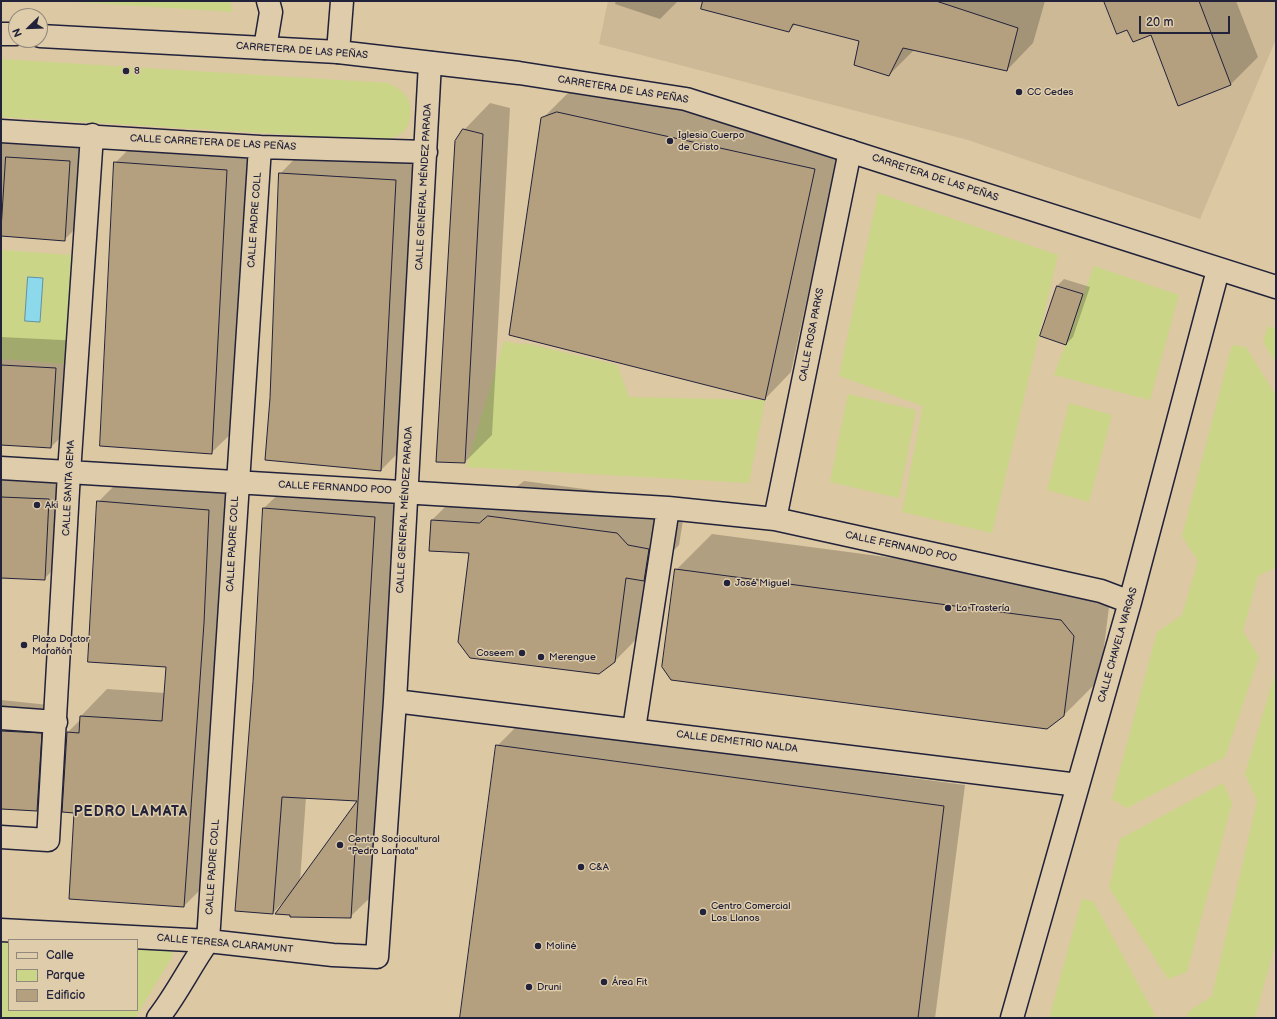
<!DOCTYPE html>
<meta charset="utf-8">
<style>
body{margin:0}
#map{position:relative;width:1277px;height:1019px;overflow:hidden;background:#dcc8a2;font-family:"Balsamiq Sans",sans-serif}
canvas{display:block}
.frame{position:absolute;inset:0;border:2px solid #22223b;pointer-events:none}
.legend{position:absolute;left:8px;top:939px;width:130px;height:72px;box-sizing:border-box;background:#deccaa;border:1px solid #93887e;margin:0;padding:5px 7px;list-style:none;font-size:12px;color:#22223b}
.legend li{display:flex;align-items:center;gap:8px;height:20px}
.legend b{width:20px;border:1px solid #93887e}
.north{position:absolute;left:8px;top:8px;width:40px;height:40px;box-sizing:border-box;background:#deccaa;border:1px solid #93887e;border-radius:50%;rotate:247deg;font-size:11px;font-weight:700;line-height:16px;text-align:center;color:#22223b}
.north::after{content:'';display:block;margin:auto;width:14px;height:18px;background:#22223b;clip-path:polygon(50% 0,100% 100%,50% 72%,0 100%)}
.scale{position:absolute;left:1139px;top:16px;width:91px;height:18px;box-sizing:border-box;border:2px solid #22223b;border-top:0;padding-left:5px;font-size:12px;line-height:14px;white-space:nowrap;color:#22223b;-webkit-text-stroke:3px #deccaa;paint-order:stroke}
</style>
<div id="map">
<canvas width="1277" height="1019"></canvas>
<div class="frame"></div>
<ul class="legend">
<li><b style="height:5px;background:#deccaa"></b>Calle</li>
<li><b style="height:11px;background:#cad588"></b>Parque</li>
<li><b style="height:11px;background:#b4a07e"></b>Edificio</li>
</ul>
<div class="north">N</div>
<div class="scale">20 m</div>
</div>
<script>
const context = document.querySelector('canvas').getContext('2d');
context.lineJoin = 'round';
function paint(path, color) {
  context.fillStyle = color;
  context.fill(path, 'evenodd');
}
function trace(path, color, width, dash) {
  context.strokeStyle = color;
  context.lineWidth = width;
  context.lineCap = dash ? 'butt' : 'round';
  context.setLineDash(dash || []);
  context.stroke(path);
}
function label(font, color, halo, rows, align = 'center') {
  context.font = font + ' "Balsamiq Sans",sans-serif';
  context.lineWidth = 3;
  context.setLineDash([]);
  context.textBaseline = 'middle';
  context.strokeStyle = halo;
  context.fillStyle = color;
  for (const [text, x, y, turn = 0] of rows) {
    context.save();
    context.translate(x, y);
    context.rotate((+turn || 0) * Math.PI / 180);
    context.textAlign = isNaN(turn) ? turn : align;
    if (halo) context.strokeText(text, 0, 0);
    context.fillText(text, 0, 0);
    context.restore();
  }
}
const built = new Path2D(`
 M 608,1 L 1276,1 L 1276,39 L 1200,219 L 968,140 L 599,44 Z`);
const green = new Path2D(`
 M 61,1 L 230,1 L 233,12 Z
 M 1,59 L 389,83 C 395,87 402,90 406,96 C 413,105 412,126 402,133 C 394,139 384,139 375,140 L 1,117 Z
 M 878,193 L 1058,255 L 992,533 L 902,512 L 923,406 L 839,376 Z
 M 1,250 L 72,255 L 65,364 L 1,359 Z
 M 1094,266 L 1179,295 L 1150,400 L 1054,375 Z
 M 1268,326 L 1276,329 L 1276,363 L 1263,342 Z
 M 504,341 L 524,345 L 525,343 L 617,365 L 629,397 L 765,400 L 749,483 L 466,467 Z
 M 1232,345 L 1246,347 L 1276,396 L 1276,567 L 1258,576 L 1243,631 L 1259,657 L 1225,757 L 1127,808 L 1112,799 L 1157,632 L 1182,615 L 1198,561 L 1182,536 Z
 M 848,394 L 916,410 L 899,498 L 830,482 Z
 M 1069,403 L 1112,415 L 1089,502 L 1047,490 Z
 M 1276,670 L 1276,941 L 1255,1018 L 1186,1018 L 1188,1012 L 1212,996 L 1257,801 L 1245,774 Z
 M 1223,783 L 1232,803 L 1187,972 L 1168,979 L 1109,888 L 1120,839 Z
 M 1082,899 L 1093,901 L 1155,1015 L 1154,1018 L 1049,1018 Z
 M 1,931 L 175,935 L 172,957 L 135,1018 L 1,1018 ZM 9,940 L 137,940 L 137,1010 L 9,1010 Z`);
const water = new Path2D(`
 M 28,277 L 43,278 L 40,322 L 25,321 Z`);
const shadow = new Path2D(`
 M 616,1 L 678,1 L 660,19 L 615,4 Z
 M 709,1 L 1045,1 L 1033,43 L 1007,70 L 915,49 L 889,75 L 860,40 L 796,24 L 788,31 Z
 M 1105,1 L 1236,1 L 1258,57 L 1231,84 L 1178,105 L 1152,34 Z
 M 585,86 L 841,142 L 791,372 L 765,399 L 542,119 L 569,92 Z
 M 490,103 L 510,108 L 492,435 L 465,462 L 464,130 Z
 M 1,133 L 96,135 L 91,213 L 64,240 L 1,235 Z
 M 142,136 L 253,143 L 238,427 L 211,453 L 115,163 Z
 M 306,147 L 422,153 L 408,443 L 381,470 L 280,174 Z
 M 1064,279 L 1090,287 L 1073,337 L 1066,344 L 1041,335 L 1057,286 Z
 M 1,337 L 82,341 L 78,420 L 51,447 L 1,444 Z
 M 1,469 L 75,473 L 71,552 L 44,579 L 1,577 Z
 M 125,475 L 235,483 L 210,880 L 184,906 L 75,812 L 65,782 L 37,810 L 1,808 L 1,700 L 68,707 L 66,734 L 80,720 L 81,716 L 107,689 L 165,693 L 167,666 L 98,502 Z
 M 524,481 L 652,498 L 684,514 L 679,545 L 657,567 L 649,626 L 614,662 L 470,552 L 430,550 L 432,520 L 467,485 L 515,488 Z
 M 291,482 L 401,490 L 378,890 L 351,916 L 284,901 L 273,913 L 254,682 L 264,508 ZM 306,797 L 359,800 L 300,882 Z
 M 712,534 L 1098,585 L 1110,599 L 1100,679 L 1063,716 L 676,570 Z
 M 518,725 L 965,785 L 935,1018 L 461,1018 L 497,746 Z`);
const building = new Path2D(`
 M 703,1 L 936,1 L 1018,28 L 1007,71 L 903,48 L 889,76 L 854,65 L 859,41 L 793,24 L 789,32 L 701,9 Z
 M 1104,1 L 1199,1 L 1231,85 L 1178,106 L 1151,35 L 1133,42 L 1127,30 L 1117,34 Z
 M 557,112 L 815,169 L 765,400 L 509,335 L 541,118 Z
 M 463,129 L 483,134 L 465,463 L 436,462 L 455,141 Z
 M 6,157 L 70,161 L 65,241 L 1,236 Z
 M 114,162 L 227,170 L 212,454 L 100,446 Z
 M 279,173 L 396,180 L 381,471 L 265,460 L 270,398 Z
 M 1057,286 L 1083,294 L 1066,345 L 1040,336 Z
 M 1,365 L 56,368 L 51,448 L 1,445 Z
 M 1,497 L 49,499 L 45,580 L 1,578 Z
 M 97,501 L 209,510 L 204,623 L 184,907 L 69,899 L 74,813 L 62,812 L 67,732 L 79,733 L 80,716 L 162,721 L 166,667 L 88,662 Z
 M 263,508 L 375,517 L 351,918 L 290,917 L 290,915 L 275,914 L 357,801 L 282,797 L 273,914 L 235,911 L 253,682 Z
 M 488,516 L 617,533 L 628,545 L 649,549 L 644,581 L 626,578 L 615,662 L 599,674 L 470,658 L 458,642 L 469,553 L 429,551 L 431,520 L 479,523 Z
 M 675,569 L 1061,620 L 1074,636 L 1064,716 L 1047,729 L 671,680 L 662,667 Z
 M 1,731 L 42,733 L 37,811 L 1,809 Z
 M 496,745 L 944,806 L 918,1018 L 460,1018 Z`);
const street = new Path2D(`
 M 265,48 L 271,12 L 268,1
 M 338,52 L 342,1
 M 1,131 L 260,147 L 426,152
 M 1,468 L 668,508 L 775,519 L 1101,591 L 1130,602
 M 775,519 L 850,151
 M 395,701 L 1078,785
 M 1,718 L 56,722
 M 634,729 L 668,508
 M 1,837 L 48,840 L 69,473 L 92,135
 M 1,930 L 208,941 L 333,955 L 377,957 L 395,701 L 430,63
 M 208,941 C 225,676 241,411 260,147
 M 158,1018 C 177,994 190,966 208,941
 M 1012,1018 L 1130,602 L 1218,270`);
const secondary = new Path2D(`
 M 1,34 L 16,34
 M 40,36 L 338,52 L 519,73 L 686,99 L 1276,287`);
const markers = [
 [126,71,4,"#22223b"],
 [1019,92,4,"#22223b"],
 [670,141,4,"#22223b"],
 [37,505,4,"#22223b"],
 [727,583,4,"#22223b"],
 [948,608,4,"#22223b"],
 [24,645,4,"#22223b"],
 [522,653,4,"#22223b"],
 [541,657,4,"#22223b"],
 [340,845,4,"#22223b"],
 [581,867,4,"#22223b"],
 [703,912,4,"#22223b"],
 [538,946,4,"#22223b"],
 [604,982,4,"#22223b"],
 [529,987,4,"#22223b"]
];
const streetNames = [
 ["CARRETERA DE LAS PEÑAS",302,51,4],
 ["CARRETERA DE LAS PEÑAS",623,90,9],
 ["CALLE CARRETERA DE LAS PEÑAS",213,143,3],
 ["CARRETERA DE LAS PEÑAS",935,178,18],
 ["CALLE GENERAL MÉNDEZ PARADA",424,187,-87],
 ["CALLE PADRE COLL",255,220,-86],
 ["CALLE ROSA PARKS",812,335,-79],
 ["CALLE SANTA GEMA",69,488,-87],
 ["CALLE FERNANDO POO",335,488,3],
 ["CALLE GENERAL MÉNDEZ PARADA",405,510,-87],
 ["CALLE PADRE COLL",233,544,-87],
 ["CALLE FERNANDO POO",901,547,12],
 ["CALLE CHAVELA VARGAS",1118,645,-74],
 ["CALLE DEMETRIO NALDA",737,742,7],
 ["CALLE PADRE COLL",213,867,-86],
 ["CALLE TERESA CLARAMUNT",225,944,5]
];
const poiNames = [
 ["8",134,71],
 ["CC Cedes",1027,92],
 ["Iglesia Cuerpo",678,135],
 ["de Cristo",678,147],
 ["Aki",45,505],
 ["José Miguel",735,583],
 ["La Trastería",956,608],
 ["Plaza Doctor",32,639],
 ["Marañón",32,651],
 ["Coseem",514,653,"right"],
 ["Merengue",549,657],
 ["Centro Sociocultural",348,839],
 ["\"Pedro Lamata\"",348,851],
 ["C&A",589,867],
 ["Centro Comercial",711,906],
 ["Los Llanos",711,918],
 ["Moliné",546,946],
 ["Área Fit",612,982],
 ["Druni",537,987]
];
const districtNames = [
 ["PEDRO LAMATA",131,812]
];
paint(built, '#cdb995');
paint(green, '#cad588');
paint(water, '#8cd9ec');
trace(water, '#6290a5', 1);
paint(shadow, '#0003');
paint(building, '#b4a07e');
trace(building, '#22223b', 1);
trace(street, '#22223b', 25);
trace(secondary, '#22223b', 25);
trace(street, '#deccaa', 22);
trace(secondary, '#deccaa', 22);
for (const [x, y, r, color] of markers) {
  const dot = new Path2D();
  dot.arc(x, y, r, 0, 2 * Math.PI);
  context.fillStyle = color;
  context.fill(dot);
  trace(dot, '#deccaa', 1.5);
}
label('10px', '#22223b', '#deccaa', streetNames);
label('10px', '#22223b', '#deccaa', poiNames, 'left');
context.letterSpacing = '1px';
label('bold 14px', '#22223b', '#deccaa', districtNames);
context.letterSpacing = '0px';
</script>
